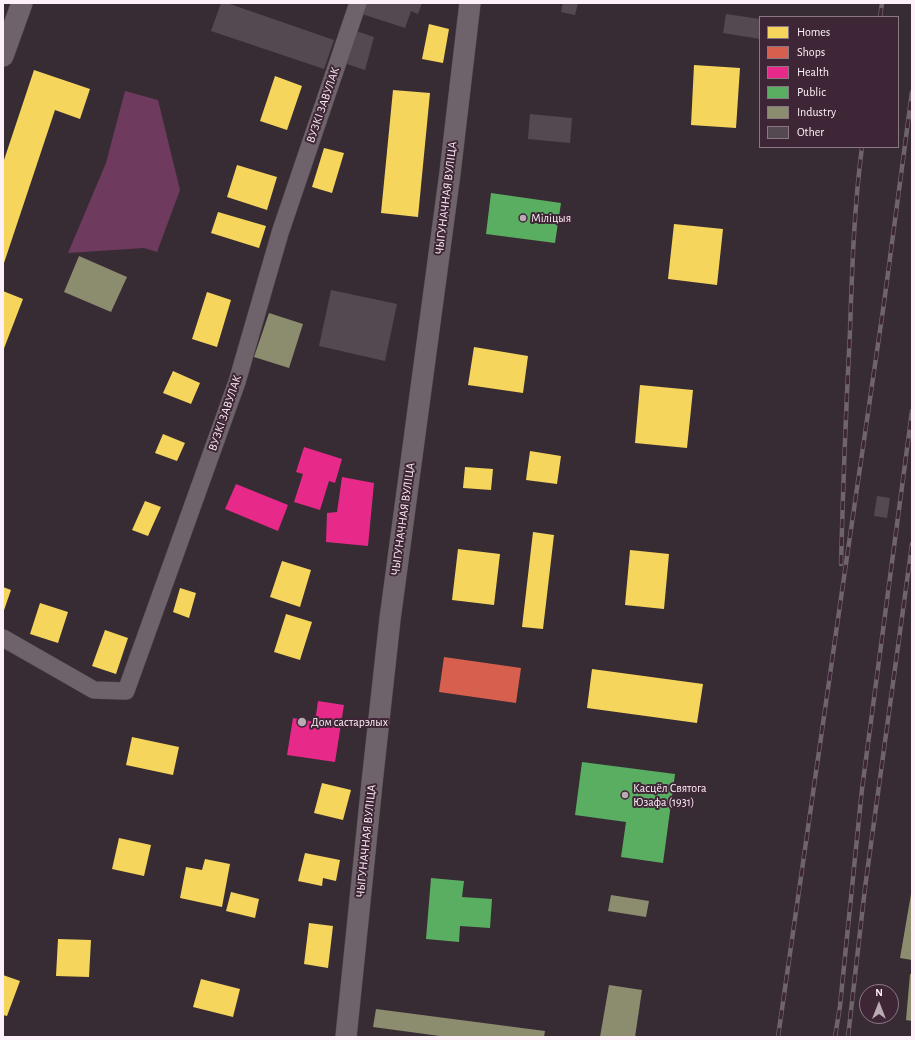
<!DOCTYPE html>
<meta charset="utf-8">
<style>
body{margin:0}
#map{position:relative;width:915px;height:1040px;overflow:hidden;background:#382c34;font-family:"Alegreya Sans",sans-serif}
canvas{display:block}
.frame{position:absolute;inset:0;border:4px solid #fdf0f8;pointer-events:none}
.legend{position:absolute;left:759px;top:16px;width:140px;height:132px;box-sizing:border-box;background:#3e2636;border:1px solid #8a7784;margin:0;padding:5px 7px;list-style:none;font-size:12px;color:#fdf0f8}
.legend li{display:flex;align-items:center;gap:8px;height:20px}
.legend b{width:20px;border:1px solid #8a7784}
.north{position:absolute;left:859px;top:984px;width:40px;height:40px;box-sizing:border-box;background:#3e2636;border:1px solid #8a7784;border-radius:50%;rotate:0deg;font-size:11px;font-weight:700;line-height:16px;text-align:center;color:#fdf0f8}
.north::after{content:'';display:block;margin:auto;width:14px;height:18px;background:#b8abb3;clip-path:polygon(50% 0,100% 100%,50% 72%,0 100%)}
</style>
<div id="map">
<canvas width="915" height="1040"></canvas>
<div class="frame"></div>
<ul class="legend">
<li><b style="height:11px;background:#f6d55c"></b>Homes</li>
<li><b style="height:11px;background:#d6604d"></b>Shops</li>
<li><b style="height:11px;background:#e7298a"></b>Health</li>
<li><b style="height:11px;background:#5aae61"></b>Public</li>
<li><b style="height:11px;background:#8c8c6e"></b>Industry</li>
<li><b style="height:11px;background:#544950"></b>Other</li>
</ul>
<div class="north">N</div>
</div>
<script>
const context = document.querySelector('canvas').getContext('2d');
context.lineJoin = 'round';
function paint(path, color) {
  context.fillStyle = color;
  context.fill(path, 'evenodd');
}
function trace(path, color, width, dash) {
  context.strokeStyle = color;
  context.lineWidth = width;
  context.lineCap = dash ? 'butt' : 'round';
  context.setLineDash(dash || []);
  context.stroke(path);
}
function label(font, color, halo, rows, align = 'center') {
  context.font = font + ' "Alegreya Sans",sans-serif';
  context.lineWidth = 4;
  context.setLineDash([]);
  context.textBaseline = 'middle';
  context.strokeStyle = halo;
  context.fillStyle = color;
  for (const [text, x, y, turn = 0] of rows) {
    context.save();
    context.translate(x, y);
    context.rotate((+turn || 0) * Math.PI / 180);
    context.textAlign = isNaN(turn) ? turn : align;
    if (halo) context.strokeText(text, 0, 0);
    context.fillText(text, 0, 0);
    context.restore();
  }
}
const green = new Path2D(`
 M 125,91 L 158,100 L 180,190 L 157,252 L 144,248 L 68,253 L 106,163 Z`);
const homes = new Path2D(`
 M 429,24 L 449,29 L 443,63 L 422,59 Z
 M 694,65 L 740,68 L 736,128 L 691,125 Z
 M 34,70 L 90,89 L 80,119 L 55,110 L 3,266 L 3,163 Z
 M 275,76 L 302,86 L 287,130 L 260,121 Z
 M 393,90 L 430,93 L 418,217 L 381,213 Z
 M 324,148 L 344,153 L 332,193 L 312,187 Z
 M 237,165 L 277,177 L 267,210 L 227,197 Z
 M 218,212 L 266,226 L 259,248 L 211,233 Z
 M 674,224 L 723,229 L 717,285 L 668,279 Z
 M 3,291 L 23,299 L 3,351 Z
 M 207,292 L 231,300 L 217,347 L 192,339 Z
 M 474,347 L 528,356 L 523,393 L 468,385 Z
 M 173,371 L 200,383 L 191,404 L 163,393 Z
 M 640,385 L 693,390 L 687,448 L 635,443 Z
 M 163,434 L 185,443 L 177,461 L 155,453 Z
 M 530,451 L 561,456 L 557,484 L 526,480 Z
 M 465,467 L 493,469 L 491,490 L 463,488 Z
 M 145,501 L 161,507 L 148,536 L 132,530 Z
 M 533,532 L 554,535 L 543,629 L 522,627 Z
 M 458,549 L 500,554 L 494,605 L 452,600 Z
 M 630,550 L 669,554 L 664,609 L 625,605 Z
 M 282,561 L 311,570 L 300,607 L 270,597 Z
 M 3,587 L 11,590 L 3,613 Z
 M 180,588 L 196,593 L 189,618 L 173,612 Z
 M 40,603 L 68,612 L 58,643 L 30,634 Z
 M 286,614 L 312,622 L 300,660 L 274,652 Z
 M 105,630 L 128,638 L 116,674 L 92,666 Z
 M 592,669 L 703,684 L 697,723 L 587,708 Z
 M 132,737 L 179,747 L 173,775 L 126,765 Z
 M 322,783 L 351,790 L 343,820 L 314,813 Z
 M 119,838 L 151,845 L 144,876 L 112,869 Z
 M 305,853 L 340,860 L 336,881 L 323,878 L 322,886 L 298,881 Z
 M 205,859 L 230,864 L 222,907 L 180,898 L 186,867 L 202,870 Z
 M 231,892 L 259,899 L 255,918 L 226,911 Z
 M 309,923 L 333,926 L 328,968 L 304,964 Z
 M 58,939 L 91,940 L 89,977 L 56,976 Z
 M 3,975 L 20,981 L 7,1016 L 3,1015 Z
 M 201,979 L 240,989 L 233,1017 L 193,1007 Z`);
const shops = new Path2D(`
 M 444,657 L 521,668 L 516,703 L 439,692 Z`);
const health = new Path2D(`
 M 304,447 L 342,459 L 335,483 L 329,481 L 320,510 L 294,502 L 303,474 L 296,472 Z
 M 342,477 L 374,483 L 368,546 L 326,542 L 327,513 L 337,512 Z
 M 236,484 L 288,505 L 278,531 L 225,509 Z
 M 318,701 L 344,705 L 335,762 L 287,755 L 293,718 L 315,722 Z`);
const public = new Path2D(`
 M 491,193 L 561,203 L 555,243 L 486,234 Z
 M 582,762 L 675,774 L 663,863 L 621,857 L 626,822 L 575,815 Z
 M 431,878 L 464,881 L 462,897 L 492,899 L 490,928 L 460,926 L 459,942 L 426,939 Z`);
const industry = new Path2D(`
 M 79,256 L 127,277 L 111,312 L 64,292 Z
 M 269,313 L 303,324 L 289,368 L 254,357 Z
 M 911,894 L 912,894 L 912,960 L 900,958 Z
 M 611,895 L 649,901 L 646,917 L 608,911 Z
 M 910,974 L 912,974 L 912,1021 L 906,1020 Z
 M 609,985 L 642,990 L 635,1037 L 600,1037 Z
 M 376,1009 L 545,1031 L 544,1037 L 447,1037 L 373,1027 Z`);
const building = new Path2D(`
 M 221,3 L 227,3 L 334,40 L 324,69 L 211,31 Z
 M 366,3 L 422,3 L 418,14 L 411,11 L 405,28 L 362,14 Z
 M 563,3 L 578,3 L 575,15 L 561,12 Z
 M 726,14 L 760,19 L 760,39 L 723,33 Z
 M 356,31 L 374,37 L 365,70 L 347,64 Z
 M 530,114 L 572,118 L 570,143 L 528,139 Z
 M 331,290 L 397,304 L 385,361 L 319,346 Z
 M 877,496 L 890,498 L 887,518 L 874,516 Z`);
const minor = new Path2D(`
 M 3,638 L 94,690 L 126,691 L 237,382 L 280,233 L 358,3`);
const tertiary = new Path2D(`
 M 3,56 L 22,3
 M 346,1037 L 372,783 L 390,619 L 450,173 L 470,3`);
const rail = new Path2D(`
 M 880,17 L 882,3
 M 841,564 C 843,486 846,409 850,331 C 852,270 854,208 862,147
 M 778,1037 L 841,598 L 884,303 L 912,92
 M 835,1037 L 840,1006 L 862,789 L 912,411
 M 848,1037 L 865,888 L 912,544`);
const markers = [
 [523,218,4,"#b8abb3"],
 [302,722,5,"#b8abb3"],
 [625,795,4,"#b8abb3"]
];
const streetNames = [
 ["ВУЗКІ ЗАВУЛАК",323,105,-71],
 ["ЧЫГУНАЧНАЯ ВУЛІЦА",446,198,-83],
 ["ВУЗКІ ЗАВУЛАК",225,413,-71],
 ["ЧЫГУНАЧНАЯ ВУЛІЦА",403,519,-82],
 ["ЧЫГУНАЧНАЯ ВУЛІЦА",366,841,-84]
];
const poiNames = [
 ["Міліцыя",531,218],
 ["Дом састарэлых",311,722],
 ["Касцёл Святога",633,788],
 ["Юзафа (1931)",633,802]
];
paint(green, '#6e3a5e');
paint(homes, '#f6d55c');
paint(shops, '#d6604d');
paint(health, '#e7298a');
paint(public, '#5aae61');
paint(industry, '#8c8c6e');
paint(building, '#544950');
trace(minor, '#544950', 18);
trace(tertiary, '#544950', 22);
trace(minor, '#6f636b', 17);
trace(tertiary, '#6f636b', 21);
trace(rail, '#6f646b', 4.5);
trace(rail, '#3e2636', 3, [9]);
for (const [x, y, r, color] of markers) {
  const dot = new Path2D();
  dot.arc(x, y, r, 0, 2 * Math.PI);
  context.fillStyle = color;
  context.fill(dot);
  trace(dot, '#3e2636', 1.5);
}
label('12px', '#fdf0f8', '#3e2636', streetNames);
label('12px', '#fdf0f8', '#3e2636', poiNames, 'left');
</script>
